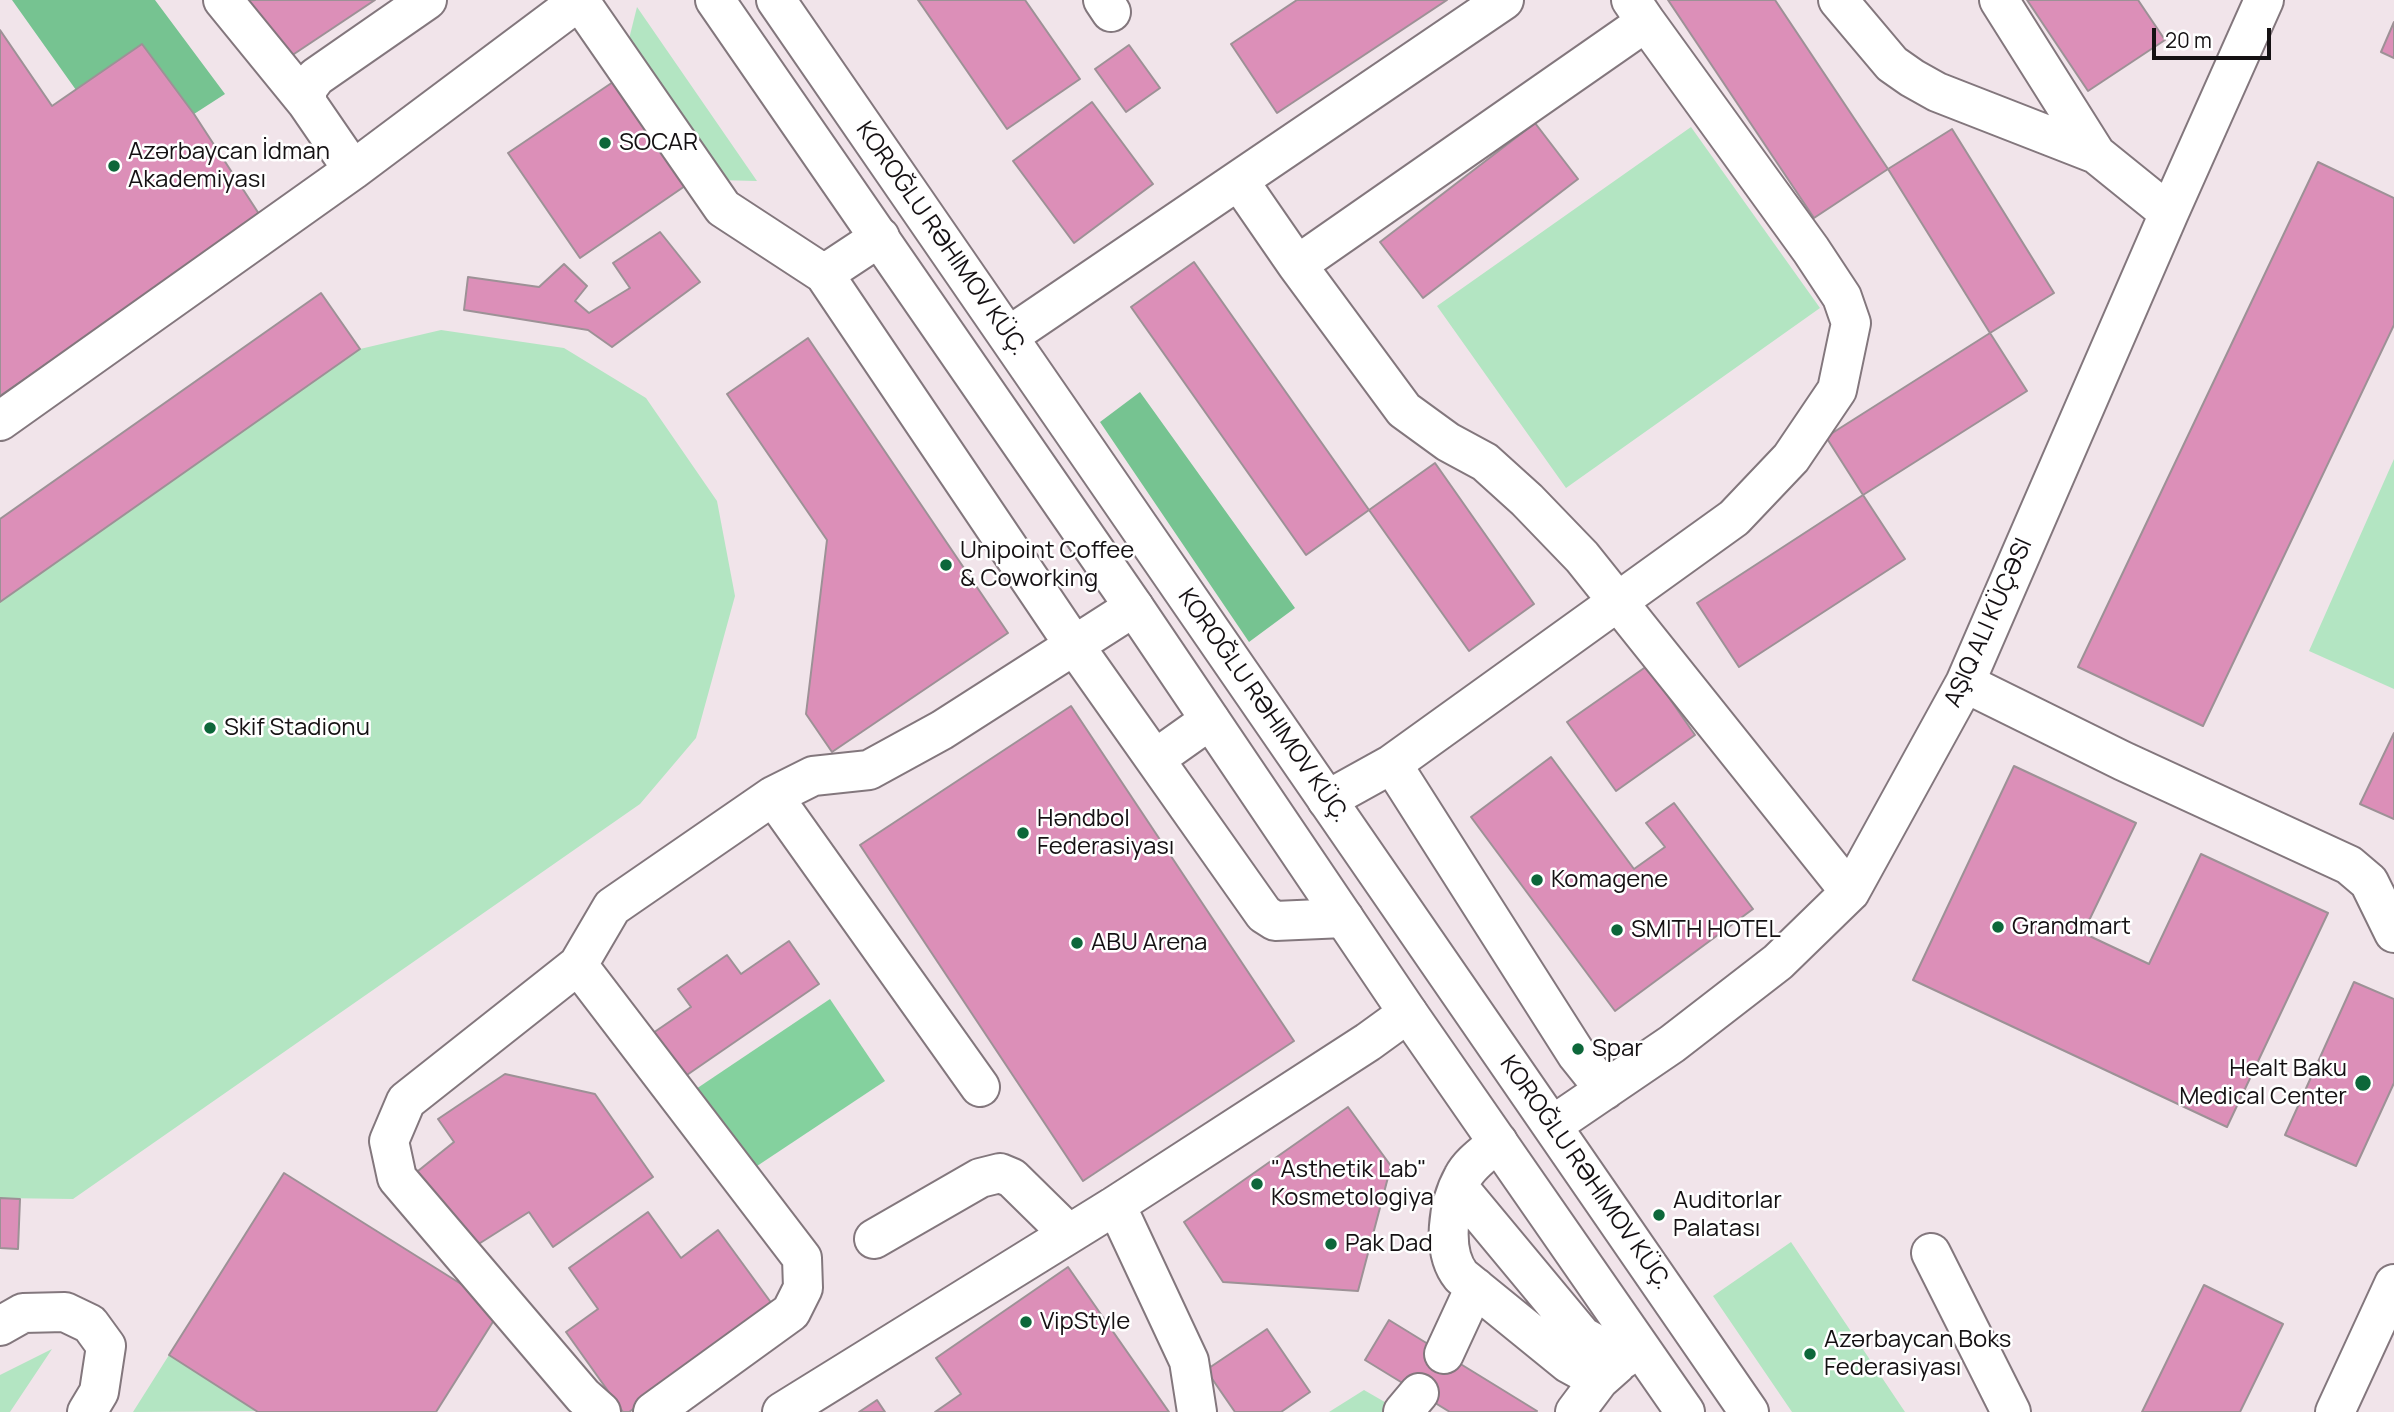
<!DOCTYPE html>
<meta charset="utf-8">
<style>
body{margin:0}
#map{position:relative;width:2394px;height:1412px;overflow:hidden;background:#f1e4ea;font-family:Manrope,sans-serif}
canvas{display:block}
.scale{position:absolute;left:2152px;top:28px;width:119px;height:32px;box-sizing:border-box;border:4px solid #151113;border-top:0;padding-left:9px;font-size:21px;line-height:24px;white-space:nowrap;color:#151113;-webkit-text-stroke:5px #fff;paint-order:stroke}
</style>
<div id="map">
<canvas width="2394" height="1412"></canvas>
<div class="scale">20 m</div>
</div>
<script>
const context = document.querySelector('canvas').getContext('2d');
context.lineJoin = 'round';
function paint(path, color) {
  context.fillStyle = color;
  context.fill(path, 'evenodd');
}
function trace(path, color, width, dash) {
  context.strokeStyle = color;
  context.lineWidth = width;
  context.lineCap = dash ? 'butt' : 'round';
  context.setLineDash(dash || []);
  context.stroke(path);
}
function label(font, color, halo, rows, align = 'center') {
  context.font = font + ' Manrope,sans-serif';
  context.lineWidth = 5;
  context.setLineDash([]);
  context.textBaseline = 'middle';
  context.strokeStyle = halo;
  context.fillStyle = color;
  for (const [text, x, y, turn = 0] of rows) {
    context.save();
    context.translate(x, y);
    context.rotate((+turn || 0) * Math.PI / 180);
    context.textAlign = isNaN(turn) ? turn : align;
    if (halo) context.strokeText(text, 0, 0);
    context.fillText(text, 0, 0);
    context.restore();
  }
}
const green = new Path2D(`
 M 637,7 L 757,181 L 716,180 L 628,43 Z
 M 1691,127 L 1820,308 L 1566,488 L 1437,306 Z
 M 441,330 L 564,348 L 646,398 L 717,501 L 735,596 L 696,738 L 640,804 L 73,1199 L 0,1198 L 0,602 L 360,349 Z
 M 2394,459 L 2394,689 L 2309,651 Z
 M 1791,1242 L 1905,1412 L 1792,1412 L 1713,1296 Z
 M 52,1349 L 10,1412 L 0,1412 L 0,1375 Z
 M 169,1355 L 258,1411 L 133,1412 Z
 M 1364,1390 L 1402,1412 L 1329,1412 Z`);
const forest = new Path2D(`
 M 12,0 L 155,0 L 225,94 L 194,114 L 142,45 L 76,90 Z
 M 1140,392 L 1295,608 L 1249,642 L 1100,422 Z`);
const water = new Path2D(`
 M 830,999 L 885,1081 L 748,1172 L 693,1091 Z`);
const building = new Path2D(`
 M 243,0 L 375,0 L 285,60 Z
 M 918,0 L 1025,0 L 1080,79 L 1007,129 Z
 M 1297,0 L 1447,0 L 1277,113 L 1231,44 Z
 M 1668,0 L 1775,0 L 1888,169 L 1814,218 Z
 M 2027,0 L 2138,0 L 2165,40 L 2088,91 Z
 M 2394,22 L 2394,58 L 2381,52 Z
 M 0,30 L 52,106 L 142,44 L 194,114 L 261,217 L 0,396 Z
 M 1129,45 L 1160,88 L 1126,112 L 1095,69 Z
 M 613,82 L 685,186 L 580,258 L 508,153 Z
 M 1092,102 L 1153,184 L 1074,243 L 1013,161 Z
 M 1535,123 L 1578,179 L 1423,298 L 1380,242 Z
 M 1952,129 L 2054,293 L 1990,333 L 1888,169 Z
 M 2318,162 L 2394,198 L 2394,325 L 2203,726 L 2078,667 Z
 M 660,232 L 700,282 L 612,347 L 588,330 L 464,310 L 468,277 L 539,287 L 564,264 L 587,286 L 575,301 L 589,313 L 630,288 L 613,263 Z
 M 1194,262 L 1369,510 L 1306,555 L 1131,307 Z
 M 321,293 L 360,349 L 0,602 L 0,519 Z
 M 1990,333 L 2027,391 L 1863,495 L 1826,437 Z
 M 808,338 L 1008,633 L 832,752 L 806,714 L 827,540 L 727,394 Z
 M 1435,463 L 1534,604 L 1469,651 L 1369,510 Z
 M 1863,495 L 1905,559 L 1739,667 L 1697,603 Z
 M 1647,666 L 1695,735 L 1616,791 L 1567,722 Z
 M 1071,706 L 1294,1041 L 1083,1181 L 860,845 Z
 M 2394,733 L 2394,819 L 2360,804 Z
 M 1551,757 L 1634,869 L 1665,847 L 1646,823 L 1674,803 L 1753,909 L 1615,1011 L 1471,817 Z
 M 2014,766 L 2136,823 L 2083,933 L 2149,964 L 2201,854 L 2328,913 L 2227,1127 L 1913,980 Z
 M 789,941 L 819,984 L 684,1077 L 653,1033 L 691,1007 L 678,989 L 727,955 L 741,974 Z
 M 2354,982 L 2394,999 L 2394,1083 L 2356,1166 L 2285,1135 Z
 M 505,1074 L 595,1094 L 653,1177 L 553,1247 L 529,1212 L 466,1252 L 413,1175 L 454,1142 L 438,1119 Z
 M 1348,1107 L 1391,1166 L 1358,1291 L 1223,1282 L 1184,1222 Z
 M 284,1173 L 501,1309 L 436,1412 L 258,1412 L 169,1355 Z
 M 0,1198 L 20,1199 L 18,1249 L 0,1248 Z
 M 648,1212 L 681,1258 L 718,1230 L 775,1308 L 629,1412 L 623,1412 L 566,1332 L 598,1309 L 569,1268 Z
 M 1068,1267 L 1169,1412 L 935,1412 L 961,1394 L 936,1358 Z
 M 2204,1285 L 2283,1324 L 2240,1412 L 2142,1412 Z
 M 1389,1320 L 1537,1411 L 1536,1412 L 1450,1412 L 1365,1360 Z
 M 1267,1329 L 1310,1392 L 1281,1412 L 1235,1412 L 1206,1370 Z
 M 877,1400 L 885,1412 L 859,1412 Z`);
const minor = new Path2D(`
 M 223,0 L 307,103
 M 579,0 L 723,208 L 824,274 L 1074,645 L 1264,914 L 1275,921 L 1344,918
 M 1103,0 L 1111,12
 M 1631,0 L 1646,22 L 1297,265 L 1404,410 L 1448,442 L 1485,462 L 1527,500 L 1582,557 L 1850,892
 M 1838,0 L 1892,64 L 1912,78 L 1937,92 L 2096,154 L 2169,213
 M 1999,0 L 2096,154
 M 353,170 L 307,103 L 307,89 L 316,77 L 427,0
 M 1239,181 L 1297,265
 M 824,274 L 880,237
 M 1009,336 L 1504,0
 M 0,421 L 353,170 L 580,0
 M 1965,683 L 2123,761 L 2349,865 L 2369,882 L 2394,933
 M 1155,759 L 1210,720
 M 1392,764 L 1577,1055 L 1605,1090
 M 773,796 L 980,1087
 M 1327,800 L 1392,764 L 1734,518 L 1791,458 L 1837,390 L 1851,323 L 1842,297 L 1811,250 L 1646,22
 M 578,965 L 802,1258 L 803,1288 L 791,1312 L 653,1412
 M 1553,1125 L 1672,1044 L 1778,962 L 1850,892 L 1965,683 L 2169,213 L 2264,0
 M 1498,1142 C 1487,1152 1470,1163 1463,1177 C 1448,1204 1441,1251 1461,1276 L 1568,1363 L 1599,1380
 M 1459,1188 L 1582,1336 L 1623,1359
 M 1116,1205 L 1189,1361 L 1197,1412
 M 874,1239 L 980,1178 L 1000,1173 L 1012,1178 L 1069,1234
 M 1931,1253 L 2011,1412
 M 0,1326 L 23,1313 L 65,1312 L 90,1324 L 106,1346 L 99,1392 L 87,1412
 M 1444,1354 L 1475,1287
 M 601,1412 L 583,1396 L 397,1178 L 389,1141 L 406,1101 L 578,965 L 612,907 L 773,796 L 813,776 L 869,770 L 942,730 L 1134,607
 M 782,1412 L 1116,1205 L 1368,1042 L 1408,1013
 M 1403,1412 L 1419,1393
 M 1575,1412 L 1599,1380 L 1617,1364
 M 2335,1412 L 2394,1284`);
const major = new Path2D(`
 M 715,0 L 1134,607 L 1408,1013 L 1685,1412
 M 776,0 C 1100,471 1427,940 1749,1412`);
const markers = [
 [605,143,7,"#0d673a"],
 [114,166,7,"#0d673a"],
 [946,565,7,"#0d673a"],
 [210,728,7,"#0d673a"],
 [1023,833,7,"#0d673a"],
 [1537,880,7,"#0d673a"],
 [1998,927,7,"#0d673a"],
 [1617,930,7,"#0d673a"],
 [1077,943,7,"#0d673a"],
 [1578,1049,7,"#0d673a"],
 [2363,1083,9,"#0d673a"],
 [1257,1184,7,"#0d673a"],
 [1659,1215,7,"#0d673a"],
 [1331,1244,7,"#0d673a"],
 [1026,1322,7,"#0d673a"],
 [1810,1354,7,"#0d673a"]
];
const poiNames = [
 ["SOCAR",619,143],
 ["Azərbaycan İdman",128,152],
 ["Akademiyası",128,180],
 ["Unipoint Coffee",960,551],
 ["& Coworking",960,579],
 ["Skif Stadionu",224,728],
 ["Həndbol",1037,819],
 ["Federasiyası",1037,847],
 ["Komagene",1551,880],
 ["Grandmart",2012,927],
 ["SMITH HOTEL",1631,930],
 ["ABU Arena",1091,943],
 ["Spar",1592,1049],
 ["Healt Baku",2347,1069,"right"],
 ["Medical Center",2347,1097,"right"],
 ["\"Asthetik Lab\"",1271,1170],
 ["Kosmetologiya",1271,1198],
 ["Auditorlar",1673,1201],
 ["Palatası",1673,1229],
 ["Pak Dad",1345,1244],
 ["VipStyle",1040,1322],
 ["Azərbaycan Boks",1824,1340],
 ["Federasiyası",1824,1368]
];
const streetNames = [
 ["KOROĞLU RƏHIMOV KÜÇ.",941,239,55],
 ["AŞIQ ALI KÜÇƏSI",1989,623,-66],
 ["KOROĞLU RƏHIMOV KÜÇ.",1263,706,55],
 ["KOROĞLU RƏHIMOV KÜÇ.",1585,1173,55]
];
paint(green, '#b3e5c2');
paint(forest, '#76c391');
paint(water, '#84d19e');
paint(building, '#dc8fb8');
trace(building, '#9d9196', 2);
trace(minor, '#83777d', 42);
trace(major, '#83777d', 42);
trace(minor, '#fff', 38);
trace(major, '#fff', 38);
for (const [x, y, r, color] of markers) {
  const dot = new Path2D();
  dot.arc(x, y, r, 0, 2 * Math.PI);
  context.fillStyle = color;
  context.fill(dot);
  trace(dot, '#fff', 2.5);
}
label('24px', '#151113', '#fff', poiNames, 'left');
label('24px', '#151113', '#fff', streetNames);
</script>
